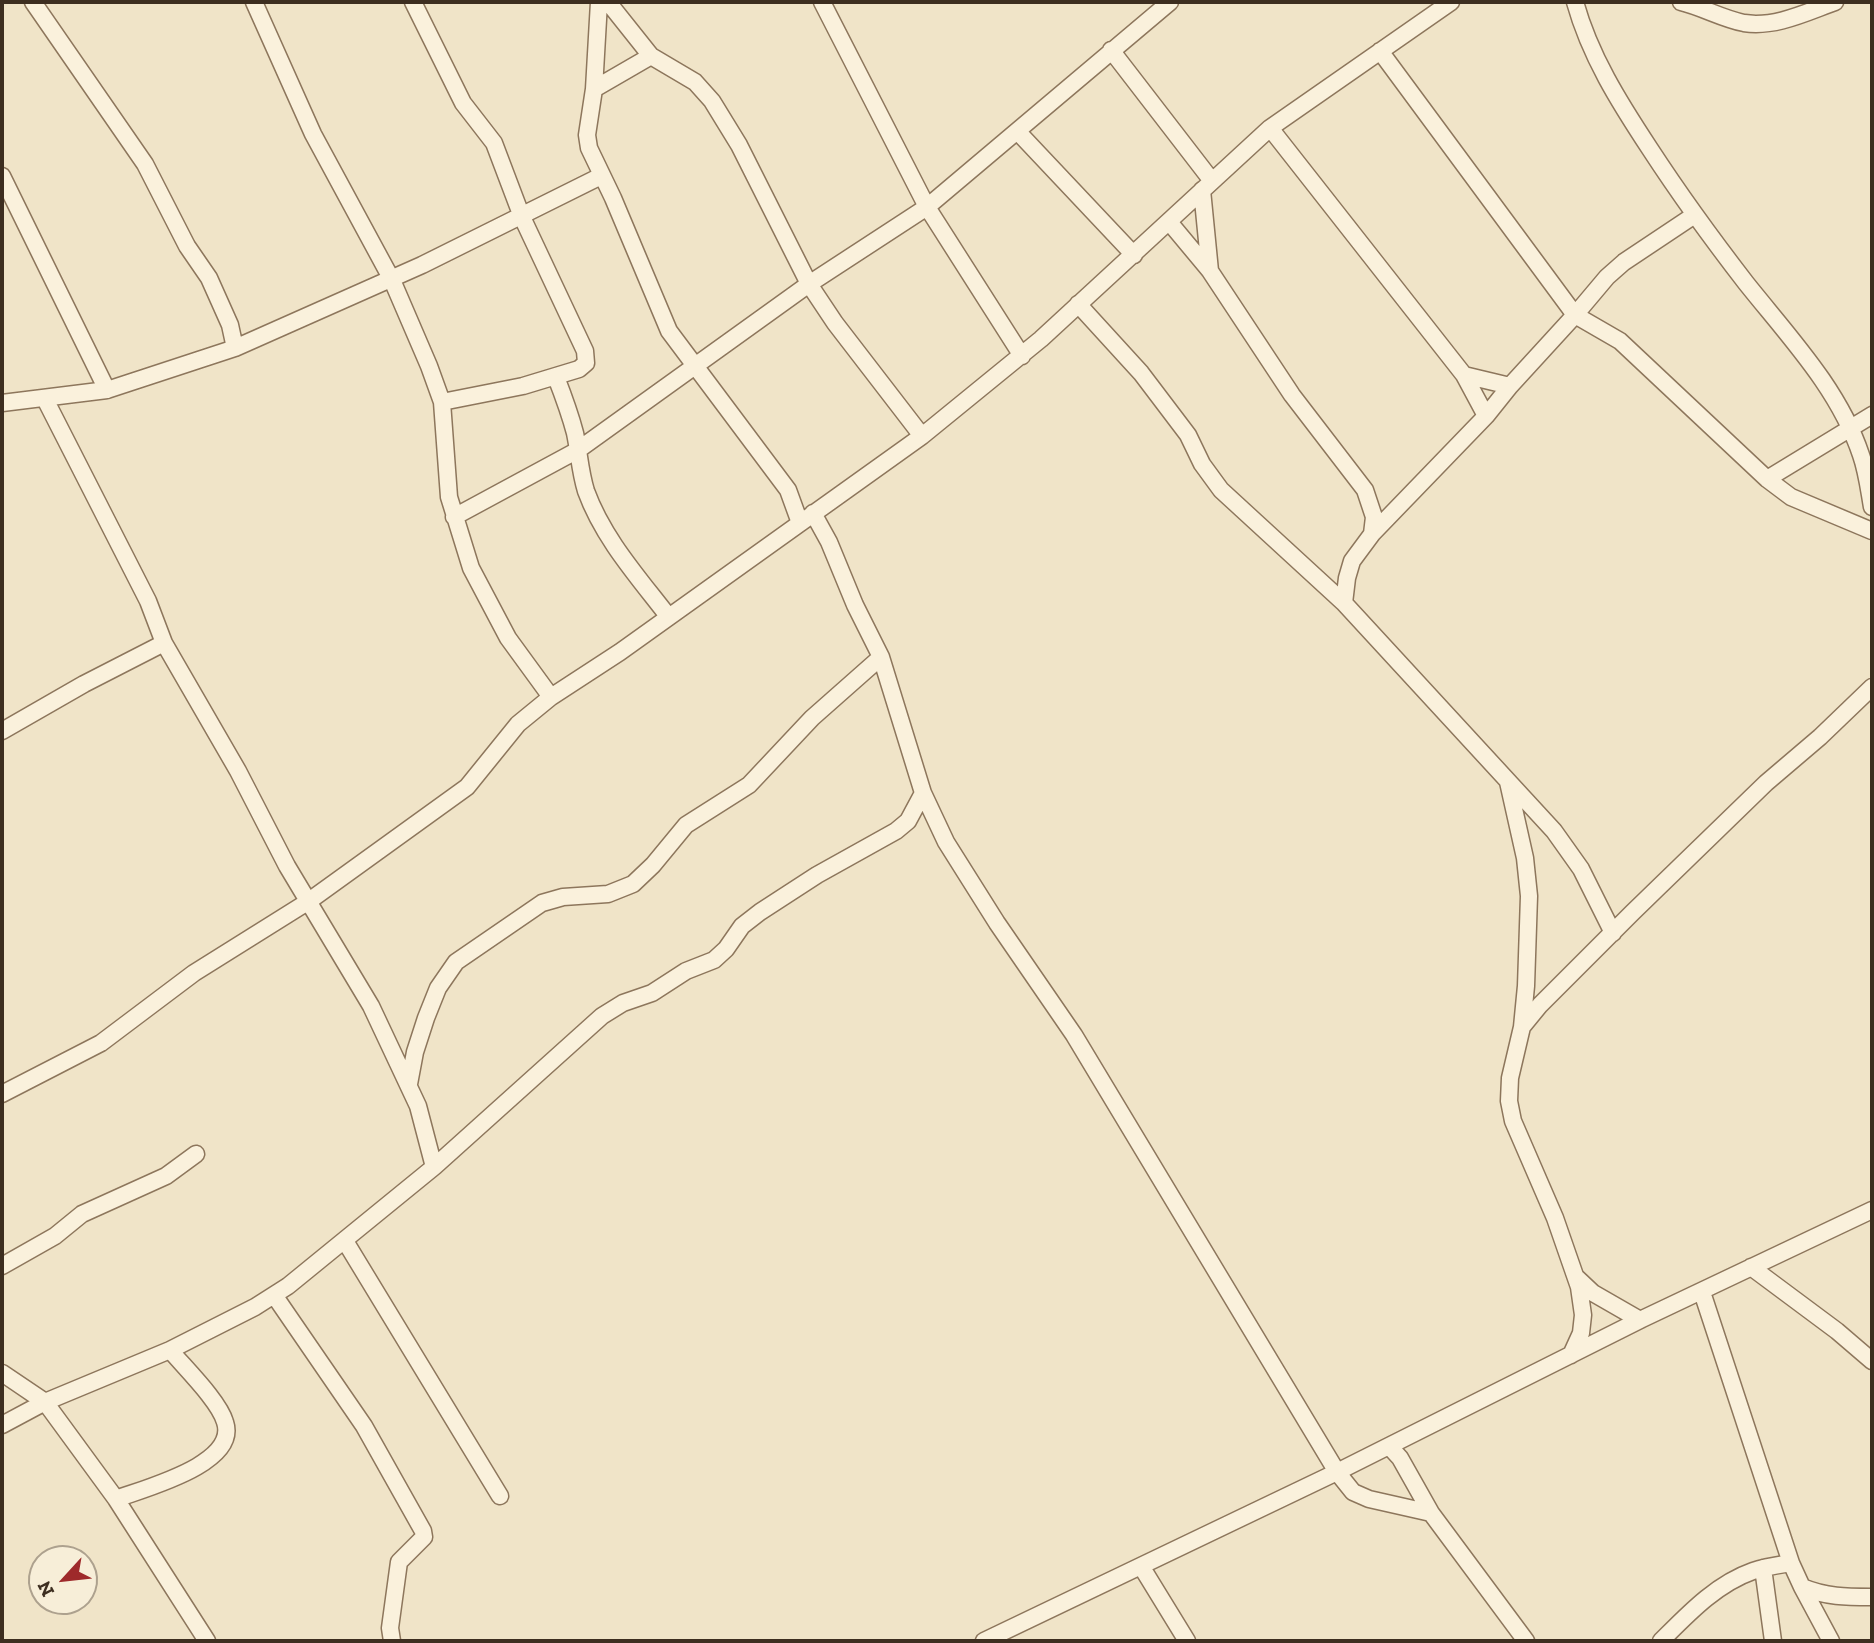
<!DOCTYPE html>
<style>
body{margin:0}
#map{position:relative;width:1874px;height:1643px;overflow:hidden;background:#f0e4c8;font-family:"Zilla Slab",serif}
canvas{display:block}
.frame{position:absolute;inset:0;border:4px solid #3d2e20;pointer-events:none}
.north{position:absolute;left:28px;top:1545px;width:70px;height:70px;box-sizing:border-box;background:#f7eed8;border:2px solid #ada18e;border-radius:50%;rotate:243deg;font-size:19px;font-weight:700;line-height:28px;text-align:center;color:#3d2e20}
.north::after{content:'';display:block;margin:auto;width:24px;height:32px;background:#9e2a2b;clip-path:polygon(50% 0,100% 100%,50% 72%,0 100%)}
</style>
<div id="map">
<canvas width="1874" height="1643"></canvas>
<div class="frame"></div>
<div class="north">N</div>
</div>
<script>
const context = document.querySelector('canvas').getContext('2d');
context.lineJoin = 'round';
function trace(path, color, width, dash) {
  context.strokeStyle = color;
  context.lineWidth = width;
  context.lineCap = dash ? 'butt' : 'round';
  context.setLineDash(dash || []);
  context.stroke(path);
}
const minor = new Path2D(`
 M 33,2 L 145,164 L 187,246 L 209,278 L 230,325 L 235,348
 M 254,2 L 313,134 L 392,280 L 429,366 L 442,402 L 449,497 L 471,568 L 508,638 L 551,697
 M 413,2 L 463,103 L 494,143 L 522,217 L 585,351 L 586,363 L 579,369 L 523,386 L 442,402
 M 599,2 L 594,89 L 587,135 L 589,148 L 613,198 L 669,331 L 788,490 L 800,523
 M 608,2 L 651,56 L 695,82 L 712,101 L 739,145 L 809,284 L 835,323 L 922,436
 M 822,2 L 927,207 L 1022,356
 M 1575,2 C 1590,56 1619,102 1650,149 C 1680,195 1712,239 1746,283 C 1789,337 1839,389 1861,455 C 1867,472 1869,490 1872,507
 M 1681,2 C 1702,7 1723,19 1744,23 C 1775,28 1807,12 1835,2
 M 1111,50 L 1212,181
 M 1380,51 L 1575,315 L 1620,341 L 1767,479 L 1791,497 L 1872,531
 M 594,89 L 651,56
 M 1270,128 L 1464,375 L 1486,416
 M 1018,132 L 1134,255
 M 2,176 L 107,390
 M 1202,190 L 1210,271
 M 1170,223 L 1210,271 L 1292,395 L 1365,490 L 1374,517 L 1372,534
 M 1078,304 L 1141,373 L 1188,435 L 1202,464 L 1221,490 L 1344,603 L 1554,831 L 1581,869 L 1613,933
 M 1464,375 L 1510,386
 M 556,377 C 563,395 570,414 575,433 C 579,452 580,472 586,491 C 603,538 638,577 668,616
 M 2,403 L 107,390 L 235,348 L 422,265 L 601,176
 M 1767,479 L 1872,415
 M 813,513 L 829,542 L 855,605 L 881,657 L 923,793 L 946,842 L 997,923 L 1074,1035 L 1337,1472 L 1353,1492 L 1369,1499 L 1431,1513
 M 454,517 L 578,450 L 809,284 L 927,207 L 1170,2
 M 1344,603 L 1347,578 L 1352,561 L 1372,534 L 1486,416 L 1510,386 L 1575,315 L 1607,277 L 1624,262 L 1693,216
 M 2,731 L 84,684 L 164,643
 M 1508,782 L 1525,858 L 1529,896 L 1526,986 L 1522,1027 L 1510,1078 L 1509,1101 L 1513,1121 L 1555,1218 L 1579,1287 L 1583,1315 L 1581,1333 L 1571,1355
 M 1522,1027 L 1540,1005 L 1633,912 L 1766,783 L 1820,737 L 1872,687
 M 409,1084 L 415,1052 L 426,1018 L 438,988 L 456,962 L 542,903 L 563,897 L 608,894 L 633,884 L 653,865 L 686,825 L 749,785 L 812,718 L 881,657
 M 2,1094 L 101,1043 L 194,973 L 309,901 L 467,787 L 518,724 L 551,697 L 620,652 L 922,436 L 1041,339 L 1270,128 L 1451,2
 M 434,1167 L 602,1016 L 623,1003 L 652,993 L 686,971 L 714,960 L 726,949 L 742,926 L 760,912 L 817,875 L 896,831 L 908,821 L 923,793
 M 345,1241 L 500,1496
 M 2,1266 L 55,1236 L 82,1214 L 166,1176 L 196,1154
 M 1751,1267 L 1837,1331 L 1872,1361
 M 1576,1277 L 1593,1293 L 1640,1320
 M 1702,1292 L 1791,1563 L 1802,1587 C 1826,1597 1846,1597 1872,1597
 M 274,1295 L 364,1426 L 423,1531 L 424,1537 L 399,1562 L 390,1628 L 392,1641
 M 2,1373 L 45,1402 L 116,1499 L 207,1641
 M 2,1425 L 45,1402 L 170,1350 L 255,1307 L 288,1286 L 434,1167 L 418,1106 L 371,1006 L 287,866 L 238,771 L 164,643 L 148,601 L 45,399
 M 1389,1446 L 1400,1458 L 1431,1513 L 1526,1641
 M 116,1499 C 145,1488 239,1464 225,1422 C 219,1401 185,1368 170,1350
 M 1141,1566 L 1187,1641
 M 1763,1568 L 1773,1641
 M 1802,1587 L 1831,1641
 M 984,1641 L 1337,1472 L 1640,1320 L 1872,1210
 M 1661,1641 C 1688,1614 1716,1584 1753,1571 C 1765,1567 1779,1565 1791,1563`);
trace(minor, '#8d765c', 19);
trace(minor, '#faf1dc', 16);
</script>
